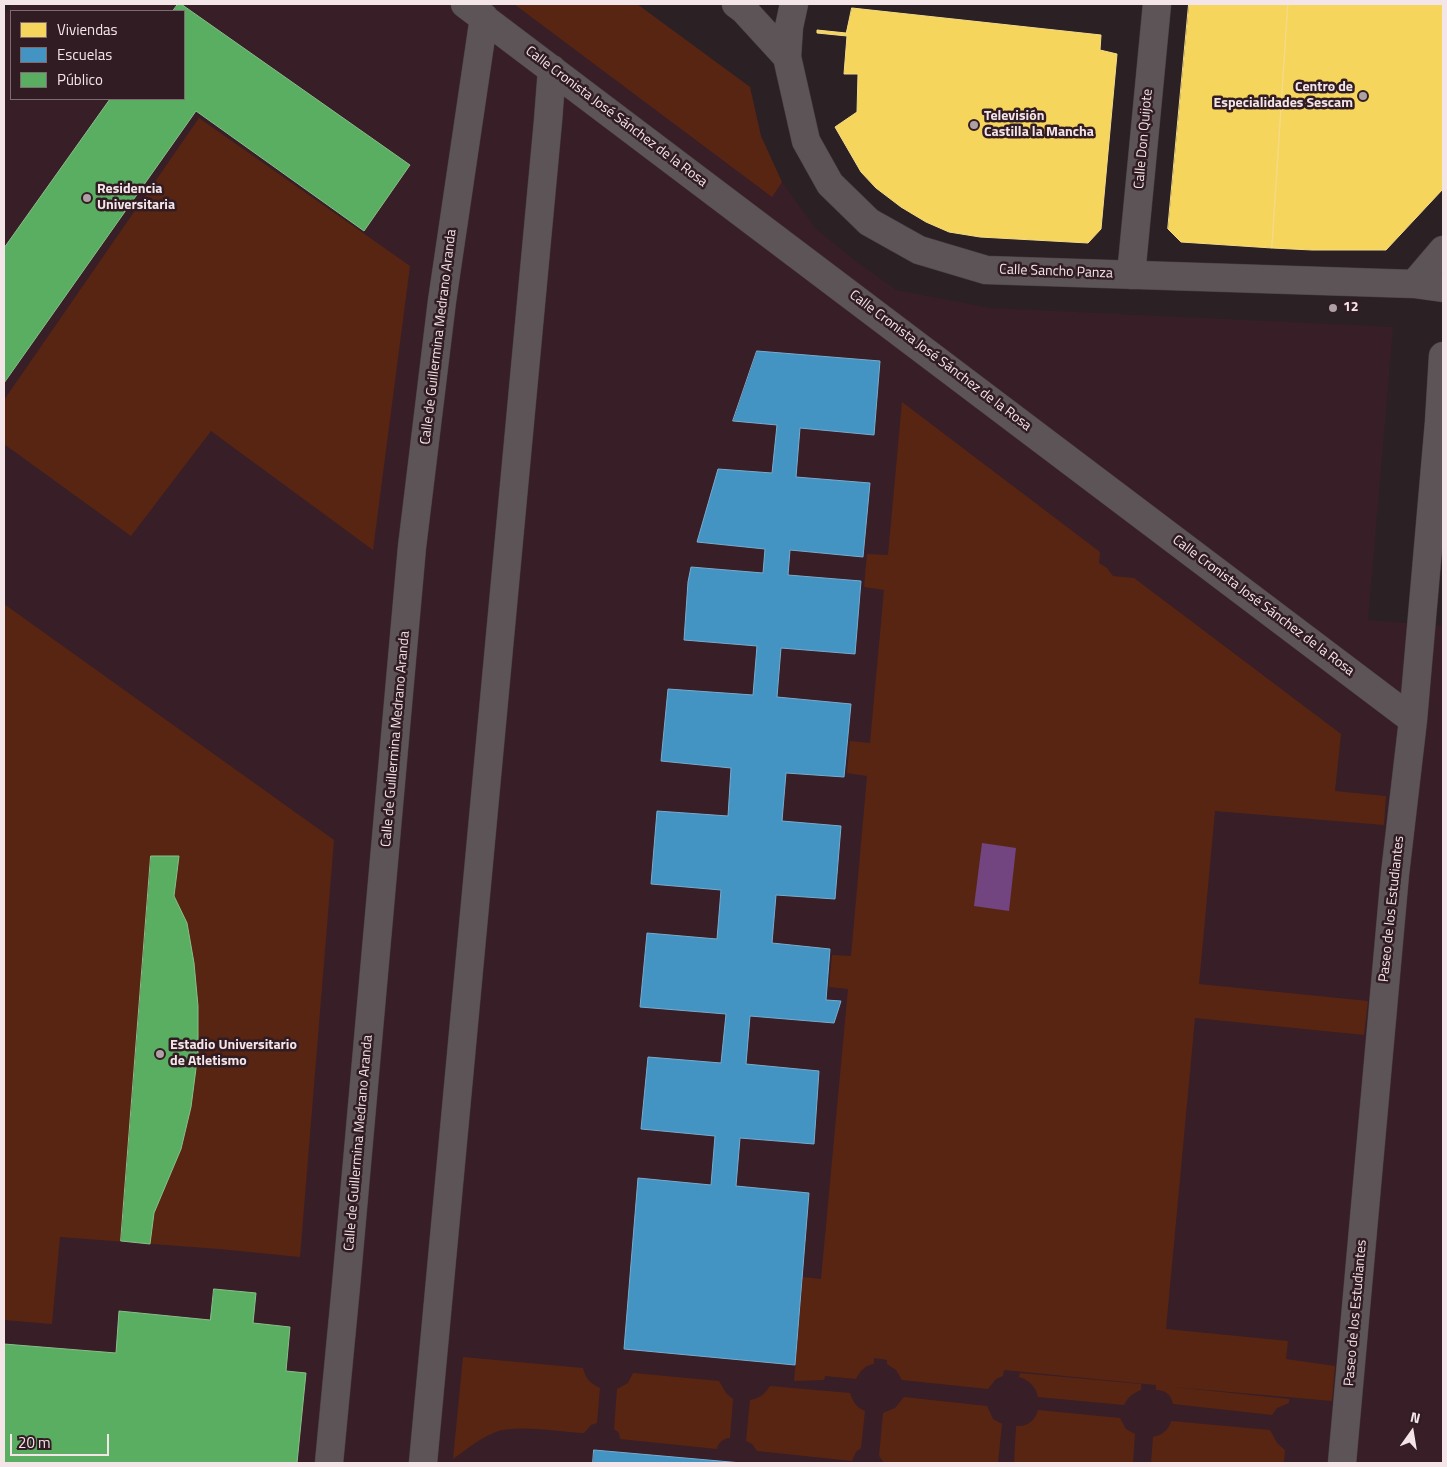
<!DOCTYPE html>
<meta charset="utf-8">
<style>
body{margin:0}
#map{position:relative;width:1447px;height:1467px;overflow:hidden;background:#2b2124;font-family:"Titillium Web",sans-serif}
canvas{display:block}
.frame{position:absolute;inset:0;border:5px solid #f4e5e9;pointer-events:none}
.legend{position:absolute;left:10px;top:10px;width:175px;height:90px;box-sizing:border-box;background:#301c22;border:1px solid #7e6c72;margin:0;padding:6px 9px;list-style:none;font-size:15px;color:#f4e5e9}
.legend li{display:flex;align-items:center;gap:10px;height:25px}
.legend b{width:25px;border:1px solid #7e6c72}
.north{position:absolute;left:1387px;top:1407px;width:50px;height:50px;-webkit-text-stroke:4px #301c22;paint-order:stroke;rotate:13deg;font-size:14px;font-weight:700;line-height:20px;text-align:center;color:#f4e5e9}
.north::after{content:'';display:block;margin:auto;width:18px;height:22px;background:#f4e5e9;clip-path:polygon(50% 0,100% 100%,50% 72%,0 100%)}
.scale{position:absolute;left:10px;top:1434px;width:99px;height:22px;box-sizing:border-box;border:2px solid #f4e5e9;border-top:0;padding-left:6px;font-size:15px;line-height:18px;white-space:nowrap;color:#f4e5e9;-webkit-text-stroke:4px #301c22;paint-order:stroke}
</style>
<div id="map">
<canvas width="1447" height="1467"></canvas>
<div class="frame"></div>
<ul class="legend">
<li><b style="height:14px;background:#f6d55c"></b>Viviendas</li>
<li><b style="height:14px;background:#4393c3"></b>Escuelas</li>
<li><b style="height:14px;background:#5aae61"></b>Público</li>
</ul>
<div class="north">N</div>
<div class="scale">20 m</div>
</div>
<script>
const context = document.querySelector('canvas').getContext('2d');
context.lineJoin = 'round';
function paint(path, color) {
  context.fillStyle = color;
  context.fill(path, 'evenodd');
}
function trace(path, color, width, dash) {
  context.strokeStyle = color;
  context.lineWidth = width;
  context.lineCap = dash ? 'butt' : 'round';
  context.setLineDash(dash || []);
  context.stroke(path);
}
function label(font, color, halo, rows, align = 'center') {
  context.font = font + ' "Titillium Web",sans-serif';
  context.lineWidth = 5;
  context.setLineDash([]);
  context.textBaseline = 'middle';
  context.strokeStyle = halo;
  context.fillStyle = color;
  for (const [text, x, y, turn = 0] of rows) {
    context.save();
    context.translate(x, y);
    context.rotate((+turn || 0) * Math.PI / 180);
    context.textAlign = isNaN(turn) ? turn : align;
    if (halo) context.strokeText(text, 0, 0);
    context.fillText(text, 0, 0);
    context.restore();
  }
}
const built = new Path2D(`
 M 12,4 L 637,4 L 750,87 L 761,136 L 782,182 L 815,228 L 854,260 L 896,290 L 990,308 L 1393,327 L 1368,620 L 1443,626 L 1443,1463 L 4,1463 L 4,15 ZM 11,11 L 184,11 L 184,99 L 11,99 Z`);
const green = new Path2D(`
 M 514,4 L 637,4 L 750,87 L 761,136 L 782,182 L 772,197 Z
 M 199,118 L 410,266 L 373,550 L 211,431 L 131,536 L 4,444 L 4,400 Z
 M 902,402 L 1100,552 L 1099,563 L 1107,568 L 1113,576 L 1134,578 L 1341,734 L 1335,791 L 1386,796 L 1384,825 L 1215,811 L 1199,984 L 1368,1001 L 1364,1035 L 1195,1018 L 1166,1329 L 1288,1341 L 1286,1359 L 1335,1366 L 1332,1401 L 1174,1387 L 1289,1399 L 1289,1403 L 1277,1408 L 1272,1415 L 1173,1404 C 1171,1395 1166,1390 1156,1390 L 1156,1385 L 1004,1370 L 1003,1376 L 996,1379 L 988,1389 L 902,1380 L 896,1370 L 887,1364 L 887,1360 L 874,1358 L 874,1364 C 865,1365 860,1371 856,1379 L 825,1376 L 824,1380 L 794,1381 L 803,1277 L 821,1279 L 848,989 L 829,987 L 832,955 L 851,956 L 867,776 L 847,773 L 850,741 L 870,743 L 884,590 L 864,587 L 867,554 L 888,555 Z
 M 4,604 L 334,840 L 300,1257 L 219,1249 L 60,1237 L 52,1324 L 4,1320 Z
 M 463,1357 L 583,1368 C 585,1378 591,1384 600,1388 L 597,1423 L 591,1425 L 584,1433 C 559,1432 517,1424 496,1432 C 480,1438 467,1449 453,1459 Z
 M 633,1373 L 719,1381 L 726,1393 L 733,1399 L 730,1438 C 723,1438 718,1443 717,1449 L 620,1439 L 619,1433 L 614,1429 L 617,1389 L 628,1383 Z
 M 1020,1373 L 1141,1384 L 1141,1390 C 1133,1393 1128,1397 1124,1405 L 1038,1397 C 1036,1387 1029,1380 1019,1377 Z
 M 770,1386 L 850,1393 C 853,1402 856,1407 865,1411 L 861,1448 L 856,1452 L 852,1461 L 757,1451 L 752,1444 L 746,1441 L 750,1400 C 760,1398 764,1395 770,1386 Z
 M 904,1397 L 987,1406 L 993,1419 L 1002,1424 L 998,1463 L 884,1463 L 879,1456 L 883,1413 L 895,1408 Z
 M 1038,1410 L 1120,1418 L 1126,1429 L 1135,1434 L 1133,1463 L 1014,1463 L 1016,1426 C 1028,1427 1035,1420 1038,1410 Z
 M 1171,1421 L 1270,1430 L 1277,1443 L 1285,1450 L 1284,1463 L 1151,1463 L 1153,1437 C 1162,1435 1169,1430 1171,1421 Z`);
const water = new Path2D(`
 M 982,843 L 1016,848 L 1009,911 L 974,906 Z`);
const homes = new Path2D(`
 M 1189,4 L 1288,4 L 1272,248 L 1181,242 L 1168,229 Z
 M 1288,4 L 1443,4 L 1443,189 L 1386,250 L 1312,250 L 1272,248 Z
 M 852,8 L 1101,35 L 1100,50 L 1117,54 L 1101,229 L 1088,243 L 980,237 L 949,232 L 926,222 L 901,207 L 876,188 L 861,172 L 835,127 L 857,112 L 858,74 L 844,74 L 847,36 L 817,33 L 817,30 L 846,33 Z`);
const schools = new Path2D(`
 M 757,351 L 880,361 L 874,435 L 800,428 L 796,477 L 870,483 L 863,557 L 790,550 L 788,575 L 861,581 L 855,654 L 781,648 L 777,697 L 851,704 L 844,777 L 786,773 L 782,821 L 841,826 L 835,899 L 776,895 L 772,943 L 830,949 L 826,1000 L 841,1001 L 834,1023 L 750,1016 L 746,1064 L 819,1071 L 814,1144 L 740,1138 L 736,1186 L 809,1193 L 795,1365 L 624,1349 L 638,1178 L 711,1185 L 715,1136 L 641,1129 L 648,1057 L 721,1063 L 726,1014 L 640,1007 L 647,933 L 717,939 L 721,890 L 651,884 L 657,811 L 728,816 L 731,768 L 661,761 L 668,689 L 753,695 L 757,646 L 684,640 L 688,582 L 691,567 L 763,573 L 765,549 L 697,542 L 718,469 L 772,473 L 777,425 L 733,421 Z
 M 594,1450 L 742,1463 L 593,1463 Z`);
const public = new Path2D(`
 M 178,4 L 181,4 L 410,165 L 364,231 L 196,111 L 4,383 L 4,248 L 110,99 L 184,99 L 184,11 L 173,11 Z
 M 151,856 L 179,856 L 174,896 L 187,923 L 194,963 L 198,1006 L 198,1053 L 191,1107 L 181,1149 L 154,1213 L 150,1244 L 121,1241 Z
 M 214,1289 L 256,1293 L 253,1323 L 290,1327 L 286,1371 L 306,1373 L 297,1463 L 4,1463 L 4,1344 L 116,1353 L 119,1311 L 210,1320 Z`);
const street = new Path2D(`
 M 465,4 L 1413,720
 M 736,4 L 744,10 L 787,57
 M 794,4 L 789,27 L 787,57 L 806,141 L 830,184 L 869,222 L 919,250 L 986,270 L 1414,284 L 1443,288
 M 1131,275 L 1157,4
 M 1414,284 L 1443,250
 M 329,1463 L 346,1286 L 412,547 L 442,301 L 484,17
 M 423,1463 L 548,121 L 552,69
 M 1342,1463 L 1395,874 L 1413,720 L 1439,422 L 1443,356`);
const markers = [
 [1363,96,5,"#aea0a4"],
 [974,125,5,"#aea0a4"],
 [87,198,5,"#aea0a4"],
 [1333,308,5,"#aea0a4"],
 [160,1054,5,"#aea0a4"]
];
const poiNames = [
 ["Centro de",1353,88,"right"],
 ["Especialidades Sescam",1353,104,"right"],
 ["Televisión",984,117],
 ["Castilla la Mancha",984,133],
 ["Residencia",97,190],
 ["Universitaria",97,206],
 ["12",1343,308],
 ["Estadio Universitario",170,1046],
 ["de Atletismo",170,1062]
];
const streetNames = [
 ["Calle Cronista José Sánchez de la Rosa",616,117,37],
 ["Calle Don Quijote",1144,139,-85],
 ["Calle Sancho Panza",1056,272,2],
 ["Calle de Guillermina Medrano Aranda",439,337,-83],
 ["Calle Cronista José Sánchez de la Rosa",940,361,37],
 ["Calle Cronista José Sánchez de la Rosa",1263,606,37],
 ["Calle de Guillermina Medrano Aranda",396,739,-85],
 ["Paseo de los Estudiantes",1392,909,-84],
 ["Calle de Guillermina Medrano Aranda",359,1143,-85],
 ["Paseo de los Estudiantes",1356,1313,-85]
];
paint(built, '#381e27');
paint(green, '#582513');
paint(water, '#724480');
paint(homes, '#f6d55c');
trace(homes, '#f5da86', 1);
paint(schools, '#4393c3');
trace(schools, '#78acce', 1);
paint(public, '#5aae61');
trace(public, '#88be8a', 1);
trace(street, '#483f42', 29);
trace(street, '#5c5456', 28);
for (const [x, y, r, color] of markers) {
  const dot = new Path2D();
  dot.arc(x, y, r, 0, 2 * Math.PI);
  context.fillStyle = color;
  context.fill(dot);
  trace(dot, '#301c22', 2);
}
label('bold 14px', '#f4e5e9', '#301c22', poiNames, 'left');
label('14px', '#f4e5e9', '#301c22', streetNames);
</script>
